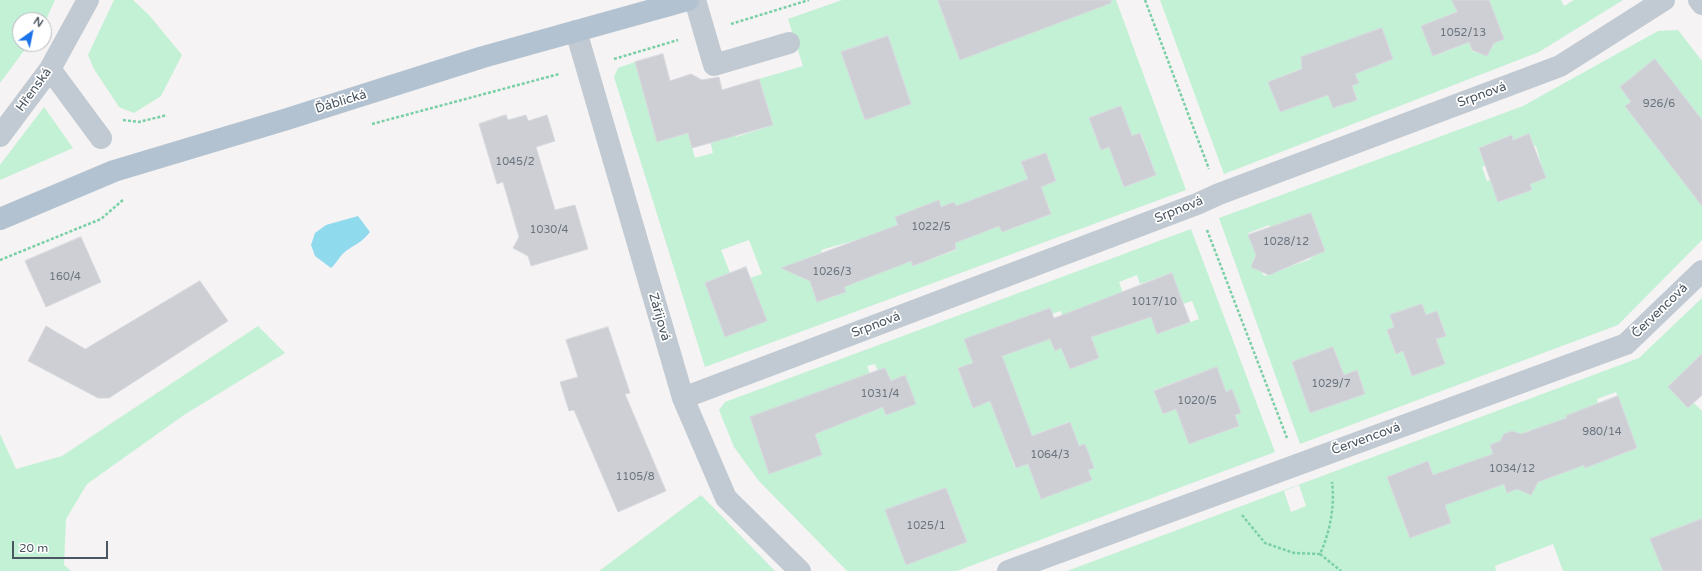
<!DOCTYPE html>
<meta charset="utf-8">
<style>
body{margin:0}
#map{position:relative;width:1702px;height:571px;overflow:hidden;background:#f5f3f3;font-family:"Varela Round",sans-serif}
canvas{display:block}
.north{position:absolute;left:12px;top:12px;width:40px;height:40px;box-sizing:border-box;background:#fff;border:1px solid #b7bbc0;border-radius:50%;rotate:33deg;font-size:11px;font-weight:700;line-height:16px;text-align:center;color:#4a5661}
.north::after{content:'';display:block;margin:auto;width:14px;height:18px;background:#1a73e8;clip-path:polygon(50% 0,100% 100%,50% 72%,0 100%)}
.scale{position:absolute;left:12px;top:541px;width:96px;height:18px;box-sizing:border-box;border:2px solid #4a5661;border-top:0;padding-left:5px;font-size:12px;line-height:14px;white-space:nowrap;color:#4a5661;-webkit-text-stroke:3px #fff;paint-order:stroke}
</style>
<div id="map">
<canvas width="1702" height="571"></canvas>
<div class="north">N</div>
<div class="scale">20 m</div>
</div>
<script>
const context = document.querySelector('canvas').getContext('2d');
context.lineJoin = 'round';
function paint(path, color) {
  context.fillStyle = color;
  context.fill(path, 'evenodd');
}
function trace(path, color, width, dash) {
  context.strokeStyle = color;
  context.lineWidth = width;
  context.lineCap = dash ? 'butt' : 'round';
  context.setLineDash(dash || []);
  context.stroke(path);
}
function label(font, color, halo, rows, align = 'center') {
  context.font = font + ' "Varela Round",sans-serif';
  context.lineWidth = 3.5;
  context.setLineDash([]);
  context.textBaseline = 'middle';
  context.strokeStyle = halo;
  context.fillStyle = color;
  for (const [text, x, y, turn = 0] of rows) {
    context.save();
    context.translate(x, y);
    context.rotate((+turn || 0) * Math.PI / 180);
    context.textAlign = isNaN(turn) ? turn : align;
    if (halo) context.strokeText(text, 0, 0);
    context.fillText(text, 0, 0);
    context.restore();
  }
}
const green = new Path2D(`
 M 0,0 L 55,0 L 44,24 L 44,20 L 20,20 L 20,44 L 29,44 L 0,83 Z
 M 114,0 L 133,0 L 149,15 L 182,55 L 161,96 L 134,113 L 119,107 L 94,69 L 88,55 Z
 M 842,0 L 938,0 L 960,60 L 1076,0 L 1116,0 L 1186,190 L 705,367 L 614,77 L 618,68 L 635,62 L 657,142 L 688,133 L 695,158 L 713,153 L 707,128 L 731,122 L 736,137 L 773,125 L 759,79 L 803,66 L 788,19 ZM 888,36 L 911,104 L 865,120 L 841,52 ZM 1121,106 L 1132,136 L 1141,133 L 1156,175 L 1124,187 L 1109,147 L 1101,150 L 1089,118 ZM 1045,153 L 1056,181 L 1041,187 L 1051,214 L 1039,219 L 1027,218 L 1028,223 L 1002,232 L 987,195 L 1028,179 L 1021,162 ZM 938,201 L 941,207 L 954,202 L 967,238 L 955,243 L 956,250 L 913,266 L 895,217 ZM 749,240 L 762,274 L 750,278 L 766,321 L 725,337 L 705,283 L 730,273 L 721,250 ZM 856,240 L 870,277 L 842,282 L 846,292 L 818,302 L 808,276 L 795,268 L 798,262 L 822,252 L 821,250 Z
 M 1160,0 L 1456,0 L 1453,3 L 1457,12 L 1422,26 L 1434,56 L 1469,42 L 1472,51 L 1482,54 L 1490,51 L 1494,43 L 1504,39 L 1489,0 L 1561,0 L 1564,6 L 1574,0 L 1623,0 L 1539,52 L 1224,174 ZM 1382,28 L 1393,59 L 1361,71 L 1350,40 ZM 1328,47 L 1330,52 L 1345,47 L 1359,83 L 1352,86 L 1357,99 L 1334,108 L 1327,92 L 1310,101 L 1280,112 L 1269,82 L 1303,68 L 1301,60 L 1304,56 Z
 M 1678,30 L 1702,61 L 1702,120 L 1655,60 L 1620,87 L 1631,102 L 1626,106 L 1702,195 L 1702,240 L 1618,325 L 1300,444 L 1219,218 L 1523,106 L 1658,31 ZM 1529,134 L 1534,146 L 1536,146 L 1545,178 L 1530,184 L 1532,190 L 1499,202 L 1490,180 L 1487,181 L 1482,167 L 1485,166 L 1479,148 L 1511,135 L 1513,140 ZM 1311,214 L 1325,251 L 1310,257 L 1311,259 L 1264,276 L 1262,272 L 1257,269 L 1253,261 L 1256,255 L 1248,233 L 1269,225 L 1270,227 ZM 1422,304 L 1426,315 L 1437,311 L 1446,335 L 1436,339 L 1444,364 L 1412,376 L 1403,351 L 1396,354 L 1387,330 L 1394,327 L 1390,315 ZM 1333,347 L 1344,375 L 1357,370 L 1365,394 L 1310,413 L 1292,362 Z
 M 44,107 L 73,148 L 0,180 L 0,165 Z
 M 1191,229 L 1275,452 L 957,571 L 847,571 L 758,480 L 734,447 L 719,410 L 725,402 ZM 1171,273 L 1183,304 L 1192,301 L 1199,319 L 1158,334 L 1151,317 L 1134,323 L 1119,282 L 1137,275 L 1140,284 ZM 1050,308 L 1052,314 L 1061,311 L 1062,315 L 1091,337 L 1099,358 L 1070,369 L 1061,348 L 1055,351 L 1050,339 L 1041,342 L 1031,315 ZM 975,362 L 993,400 L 973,407 L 958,368 ZM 875,364 L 878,371 L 885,368 L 891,381 L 905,376 L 886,415 L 883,407 L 858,417 L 845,384 L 870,374 L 867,366 ZM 1217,367 L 1226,392 L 1232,390 L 1241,413 L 1235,415 L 1239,426 L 1189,444 L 1176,409 L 1163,414 L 1154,390 ZM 802,399 L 822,455 L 769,474 L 750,417 ZM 1069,422 L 1079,446 L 1085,444 L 1088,470 L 1091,480 L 1041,498 L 1028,464 L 1015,468 L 1007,445 ZM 946,488 L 967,542 L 906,564 L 885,510 Z
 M 1702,298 L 1702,354 L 1668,387 L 1688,408 L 1694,403 L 1702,411 L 1702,519 L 1651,539 L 1663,571 L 1563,571 L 1553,544 L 1495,566 L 1496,571 L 1067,571 L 1639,358 ZM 1616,392 L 1637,448 L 1585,468 L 1598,404 L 1597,399 ZM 1530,430 L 1548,478 L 1538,482 L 1526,493 L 1517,489 L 1507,493 L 1504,484 L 1486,490 L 1493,454 L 1490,445 L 1500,441 L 1504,434 L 1512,431 L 1521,434 ZM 1428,461 L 1451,523 L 1410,538 L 1387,477 ZM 1299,485 L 1306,506 L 1291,512 L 1284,491 Z
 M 258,326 L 285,353 L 184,415 L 87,484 L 66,519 L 64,565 L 71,571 L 0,571 L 0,434 L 16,469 L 62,456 Z
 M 701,495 L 775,571 L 599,571 Z`);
const water = new Path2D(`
 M 358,216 L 370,232 C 360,244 357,243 346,251 C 340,255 337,263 331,268 L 315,256 L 311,245 L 315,233 L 326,225 Z`);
const building = new Path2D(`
 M 938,0 L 1111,0 L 1111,3 L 960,60 Z
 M 1452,0 L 1489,0 L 1504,39 L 1494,43 L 1487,56 L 1472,50 L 1469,42 L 1433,56 L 1421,26 L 1457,12 Z
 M 1382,28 L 1393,59 L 1355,74 L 1359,83 L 1352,86 L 1357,100 L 1333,108 L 1328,95 L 1280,112 L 1268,82 L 1302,69 L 1301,57 Z
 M 888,36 L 911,104 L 865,120 L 841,52 Z
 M 663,54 L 670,81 L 691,74 L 702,80 L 719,77 L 722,90 L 759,79 L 773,125 L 692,148 L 688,133 L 657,142 L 635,62 Z
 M 1655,59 L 1702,120 L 1702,206 L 1625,106 L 1631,102 L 1620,87 Z
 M 1121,106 L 1132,136 L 1140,133 L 1156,175 L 1124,187 L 1109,147 L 1101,150 L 1089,118 Z
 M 506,115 L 508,120 L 526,115 L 528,121 L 547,115 L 555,141 L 536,147 L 555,210 L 575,205 L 588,249 L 531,266 L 528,256 L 513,248 L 519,237 L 503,182 L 497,184 L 479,124 Z
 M 1529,134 L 1546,178 L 1530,184 L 1532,190 L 1498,202 L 1479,148 L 1512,135 L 1513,140 Z
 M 1046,153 L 1056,181 L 1041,187 L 1051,214 L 1002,232 L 999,226 L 955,243 L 956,249 L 913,266 L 911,261 L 844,287 L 846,292 L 817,302 L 810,281 L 781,268 L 898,225 L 895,217 L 939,200 L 941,207 L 954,202 L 956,206 L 1028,179 L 1021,162 Z
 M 1311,213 L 1325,251 L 1269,275 L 1251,267 L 1256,255 L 1248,235 Z
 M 81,237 L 101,282 L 46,307 L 25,261 Z
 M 746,267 L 767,321 L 725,337 L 705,283 Z
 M 1172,273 L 1190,322 L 1157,334 L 1151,317 L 1091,337 L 1099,358 L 1070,369 L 1061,348 L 1055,351 L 1050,339 L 1002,356 L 1032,436 L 1070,422 L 1079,446 L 1085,444 L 1094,468 L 1088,470 L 1092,480 L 1041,499 L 1028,464 L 1016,468 L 990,401 L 973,408 L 958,368 L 973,363 L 964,339 L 1050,308 L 1054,318 Z
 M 200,281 L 228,321 L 109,398 L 98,398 L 28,361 L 46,326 L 85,349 Z
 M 1422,304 L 1426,315 L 1437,311 L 1446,336 L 1436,339 L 1445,364 L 1412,376 L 1403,351 L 1396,354 L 1387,330 L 1394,327 L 1390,315 Z
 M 608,327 L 630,393 L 625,394 L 666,491 L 618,512 L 574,410 L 569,411 L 560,382 L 578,377 L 566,340 Z
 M 1333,347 L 1344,375 L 1357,370 L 1365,394 L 1310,413 L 1292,362 Z
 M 1702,354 L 1702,395 L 1688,408 L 1668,387 Z
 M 1217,367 L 1226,392 L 1232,389 L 1241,413 L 1235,415 L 1239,426 L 1189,444 L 1176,409 L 1163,414 L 1154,391 Z
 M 885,368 L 891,381 L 905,375 L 916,404 L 886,415 L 883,407 L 815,434 L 822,455 L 769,474 L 750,417 Z
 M 1618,396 L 1637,448 L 1585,468 L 1584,465 L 1538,482 L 1531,495 L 1517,489 L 1507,493 L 1504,484 L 1445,505 L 1451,523 L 1410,538 L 1387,477 L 1428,461 L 1433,475 L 1493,454 L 1490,445 L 1500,441 L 1504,434 L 1512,431 L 1521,434 L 1567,418 L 1566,416 Z
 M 946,488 L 967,542 L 906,565 L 885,510 Z
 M 1702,519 L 1702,571 L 1663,571 L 1650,539 Z`);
const path = new Path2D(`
 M 1145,0 L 1209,169
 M 731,24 L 809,0
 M 614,59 L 678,40
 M 123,120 L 139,122 L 167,115
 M 372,124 L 559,74
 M 1207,230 L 1287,438
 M 0,260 L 101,219 L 124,199
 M 1242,515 L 1265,543 L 1294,553 L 1320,554 C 1330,532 1335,506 1332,482
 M 1320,554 L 1341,571`);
const minor = new Path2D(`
 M 695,0 L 714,65 L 789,43
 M 1699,0 L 1702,4
 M 576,31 L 683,398 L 726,498 L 800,571
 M 50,69 L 101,138
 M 0,136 L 50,69 L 88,0
 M 683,398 L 1197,204 L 1219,194 L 1560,66 L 1664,0
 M 1008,571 L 1626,344 L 1702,271`);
const major = new Path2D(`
 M 0,219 L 114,171 L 284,120 L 483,57 L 688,0`);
const numberNames = [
 ["1052/13",1463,33],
 ["926/6",1659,104],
 ["1045/2",515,162],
 ["1022/5",931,227],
 ["1030/4",549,230],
 ["1028/12",1286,242],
 ["1026/3",832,272],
 ["160/4",65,277],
 ["1017/10",1154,302],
 ["1029/7",1331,384],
 ["1031/4",880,394],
 ["1020/5",1197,401],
 ["980/14",1602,432],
 ["1064/3",1050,455],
 ["1034/12",1512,469],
 ["1105/8",635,477],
 ["1025/1",926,526]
];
const streetNames = [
 ["Hřenská",34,90,-54],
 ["Srpnová",1482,95,-20],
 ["Ďáblická",341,102,-17],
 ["Srpnová",1179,210,-22],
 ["Červencová",1660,311,-44],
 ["Zářijová",659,317,74],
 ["Srpnová",876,325,-21],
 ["Červencová",1366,439,-20]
];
paint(green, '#c3f1d5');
paint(water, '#90daee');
paint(building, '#cdcfd5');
trace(building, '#d7d9de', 1);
trace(path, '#7ad0a6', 2.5, [3, 2]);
trace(minor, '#c1cad2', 22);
trace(major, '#b3c2d1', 22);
label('11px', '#6b747e', null, numberNames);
label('13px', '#4a5661', '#fff', streetNames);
</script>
